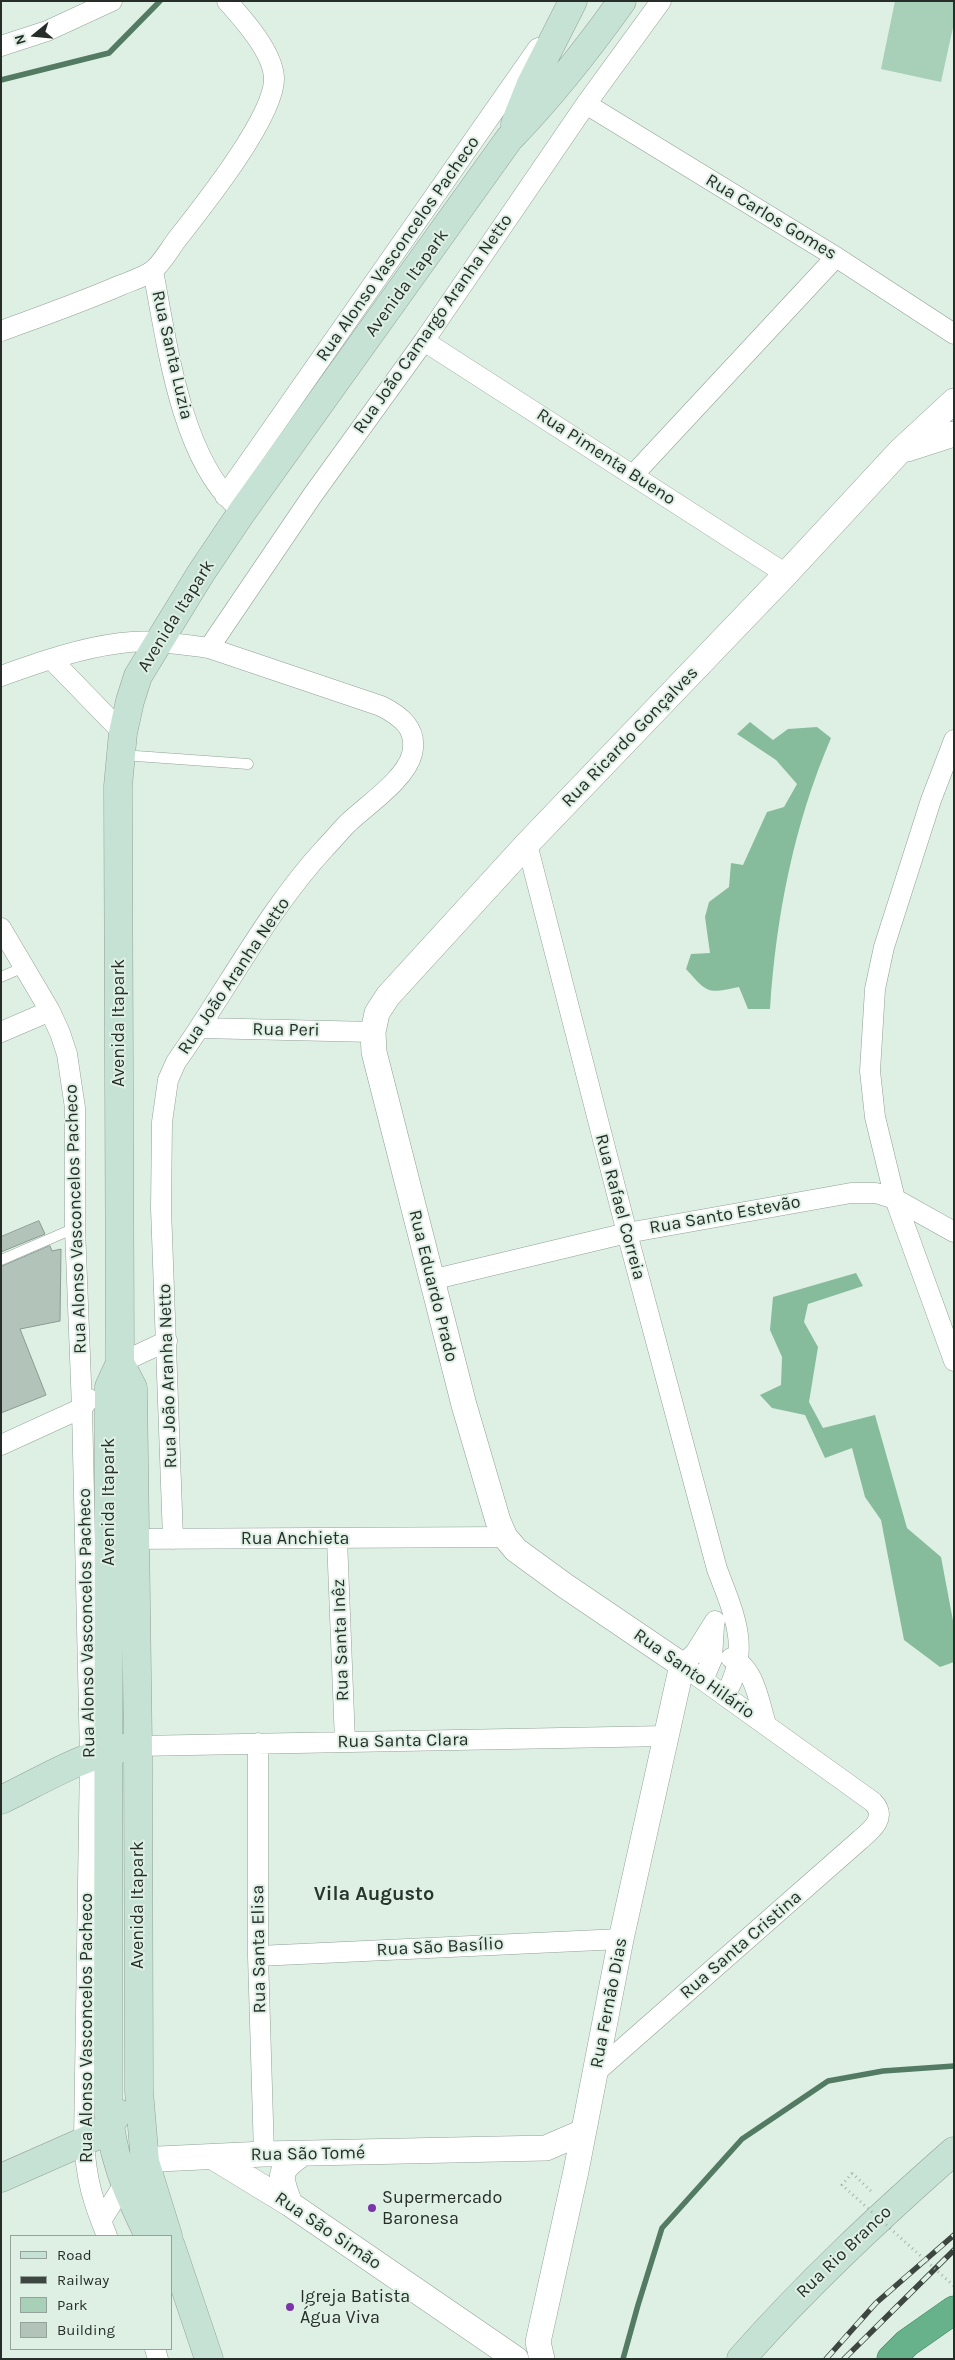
<!DOCTYPE html>
<meta charset="utf-8">
<style>
body{margin:0}
#map{position:relative;width:955px;height:2360px;overflow:hidden;background:#def0e4;font-family:Karla,sans-serif}
canvas{display:block}
.frame{position:absolute;inset:0;border:2px solid #272e2a;pointer-events:none}
.legend{position:absolute;left:10px;top:2235px;width:162px;height:115px;box-sizing:border-box;background:#def0e4;border:1px solid #95a29a;margin:0;padding:6px 9px;list-style:none;font-size:15px;color:#272e2a}
.legend li{display:flex;align-items:center;gap:10px;height:25px}
.legend b{width:25px;border:1px solid #95a29a}
.north{position:absolute;left:10px;top:10px;width:50px;height:50px;-webkit-text-stroke:4px #def0e4;paint-order:stroke;rotate:253deg;font-size:14px;font-weight:700;line-height:20px;text-align:center;color:#272e2a}
.north::after{content:'';display:block;margin:auto;width:18px;height:22px;background:#272e2a;clip-path:polygon(50% 0,100% 100%,50% 72%,0 100%)}
</style>
<div id="map">
<canvas width="955" height="2360"></canvas>
<div class="frame"></div>
<ul class="legend">
<li><b style="height:6px;background:#c6e2d4"></b>Road</li>
<li><b style="height:6px;background:#3d4641"></b>Railway</li>
<li><b style="height:14px;background:#a8cfb7"></b>Park</li>
<li><b style="height:14px;background:#b2c4b9"></b>Building</li>
</ul>
<div class="north">N</div>
</div>
<script>
const context = document.querySelector('canvas').getContext('2d');
context.lineJoin = 'round';
function paint(path, color) {
  context.fillStyle = color;
  context.fill(path, 'evenodd');
}
function trace(path, color, width, dash) {
  context.strokeStyle = color;
  context.lineWidth = width;
  context.lineCap = dash ? 'butt' : 'round';
  context.setLineDash(dash || []);
  context.stroke(path);
}
function label(font, color, halo, rows, align = 'center') {
  context.font = font + ' Karla,sans-serif';
  context.lineWidth = 4;
  context.setLineDash([]);
  context.textBaseline = 'middle';
  context.strokeStyle = halo;
  context.fillStyle = color;
  for (const [text, x, y, turn = 0] of rows) {
    context.save();
    context.translate(x, y);
    context.rotate((+turn || 0) * Math.PI / 180);
    context.textAlign = isNaN(turn) ? turn : align;
    if (halo) context.strokeText(text, 0, 0);
    context.fillText(text, 0, 0);
    context.restore();
  }
}
const green = new Path2D(`
 M 895,1 L 954,1 L 954,23 L 941,82 L 881,69 Z`);
const forest = new Path2D(`
 M 750,722 L 773,740 L 788,729 L 817,727 L 831,738 C 794,824 776,916 770,1009 L 748,1009 L 739,987 C 706,994 708,993 686,969 L 691,954 L 710,953 L 705,917 L 709,902 L 729,887 L 731,863 L 743,865 L 767,812 L 784,807 L 797,784 L 776,760 L 737,734 Z
 M 856,1273 L 863,1286 L 808,1304 L 804,1322 L 818,1347 L 809,1402 L 823,1428 L 875,1415 L 907,1528 L 941,1557 L 954,1626 L 954,1662 L 940,1667 L 904,1640 L 881,1520 L 865,1497 L 852,1448 L 825,1458 L 805,1415 L 772,1408 L 760,1395 L 781,1385 L 782,1357 L 770,1330 L 773,1297 Z`);
const stream = new Path2D(`
 M 1,80 L 109,53 L 160,1
 M 623,2359 L 638,2305 L 662,2228 L 742,2139 L 828,2081 L 883,2071 L 954,2066`);
const building = new Path2D(`
 M 39,1221 L 45,1234 L 1,1252 L 1,1237 Z
 M 50,1246 L 52,1251 L 61,1249 L 60,1321 L 20,1329 L 46,1395 L 1,1413 L 1,1267 Z`);
const path = new Path2D(`
 M 852,2173 L 873,2193`);
const service = new Path2D(`
 M 122,755 L 248,764
 M 1,977 L 24,967
 M 1,1260 L 75,1228`);
const minor = new Path2D(`
 M 1,46 L 47,31 L 112,1
 M 586,104 L 836,257 L 954,334
 M 153,271 C 167,342 180,453 234,504
 M 1,331 C 42,316 82,302 121,285 C 131,281 144,277 152,271 C 162,264 170,248 178,238 C 203,206 275,116 274,78 C 273,52 243,19 227,1
 M 424,341 L 786,574
 M 634,474 L 836,257
 M 225,496 L 538,48
 M 209,648 L 312,496 L 424,341 L 586,104 L 661,1
 M 51,659 L 123,733
 M 1,676 C 40,662 80,648 121,643 C 150,639 180,644 209,648 L 381,706 C 401,716 418,729 412,754 C 406,779 367,805 348,823 C 340,831 333,840 325,848 C 266,912 226,992 176,1062 L 168,1080 L 162,1122 L 161,1208 L 173,1539
 M 954,740 L 931,800 L 884,947 L 875,989 L 870,1071 L 875,1117 L 895,1199 L 954,1361
 M 527,844 L 627,1233 L 717,1569 C 734,1614 752,1650 725,1695
 M 1,928 L 50,1011 L 60,1033 L 67,1054 L 75,1108 L 75,1228 L 82,1408 L 90,1757 L 84,2141 C 86,2179 93,2202 107,2236
 M 200,1028 L 373,1032
 M 1,1032 L 50,1011
 M 431,1280 L 627,1233 L 851,1193 L 876,1193 L 895,1199 L 954,1232
 M 113,1371 L 120,1363 L 167,1341
 M 1,1445 L 82,1408 L 89,1399
 M 122,1539 L 505,1537
 M 337,1539 L 345,1742
 M 731,1658 C 755,1667 759,1703 766,1724
 M 703,1680 L 712,1659 L 714,1626
 M 258,1743 L 258,1956 L 264,2154
 M 138,1746 L 667,1736
 M 258,1956 L 621,1939
 M 596,2072 L 861,1839 C 873,1829 887,1817 873,1802 L 682,1665 L 695,1653 L 715,1621
 M 101,2221 L 124,2184
 M 155,2349 L 158,2359`);
const tertiary = new Path2D(`
 M 907,449 L 954,434
 M 213,2157 L 290,2204 L 516,2359
 M 129,2176 L 145,2162 L 159,2159 L 264,2154 L 546,2148 L 583,2132
 M 290,2204 C 280,2177 276,2171 302,2154
 M 542,2359 L 538,2342 L 576,2171 L 621,1939 L 682,1665 L 564,1585 L 516,1550 L 505,1537 L 498,1521 L 464,1405 L 374,1052 L 373,1032 L 377,1013 L 388,996 L 527,844 L 786,574 L 900,451 L 954,401`);
const secondary = new Path2D(`
 M 515,124 L 531,84 L 573,1
 M 120,1363 L 133,1388 L 138,1746 L 139,2091 L 145,2162 L 168,2236
 M 1,1800 C 37,1783 86,1753 124,1748
 M 1,2178 L 96,2136 L 109,2126 L 118,2113
 M 149,2236 C 126,2189 109,2152 108,2098 L 109,1387 L 120,1363 L 118,786 L 123,733 L 130,701 L 138,676 L 201,573 L 242,512 L 509,139 C 551,96 587,50 622,1
 M 171,2246 L 209,2359
 M 741,2359 C 807,2284 879,2217 954,2151`);
const trunk = new Path2D(`
 M 891,2359 L 907,2343 L 954,2310`);
const rail = new Path2D(`
 M 826,2359 L 876,2303 L 954,2235
 M 844,2359 L 954,2250`);
const pathBridge = new Path2D(`
 M 852,2173 L 842,2185 L 954,2286`);
const markers = [
 [372,2208,5,"#7935a9"],
 [290,2307,5,"#7935a9"]
];
const streetNames = [
 ["Rua Carlos Gomes",771,217,31],
 ["Rua Alonso Vasconcelos Pacheco",398,249,-55],
 ["Avenida Itapark",407,283,-54],
 ["Rua João Camargo Aranha Netto",433,324,-55],
 ["Rua Santa Luzia",172,355,77],
 ["Rua Pimenta Bueno",606,457,33],
 ["Avenida Itapark",176,616,-58],
 ["Rua Ricardo Gonçalves",630,737,-46],
 ["Rua João Aranha Netto",234,976,-56],
 ["Avenida Itapark",119,1023,-90],
 ["Rua Peri",286,1030,1],
 ["Rua Rafael Correia",620,1207,75],
 ["Rua Santo Estevão",725,1215,-10],
 ["Rua Alonso Vasconcelos Pacheco",76,1219,-92],
 ["Rua Eduardo Prado",433,1286,76],
 ["Rua João Aranha Netto",168,1376,-92],
 ["Avenida Itapark",109,1502,-90],
 ["Rua Anchieta",295,1539],
 ["Rua Alonso Vasconcelos Pacheco",87,1623,-91],
 ["Rua Santa Inêz",341,1640,-92],
 ["Rua Santo Hilário",694,1674,35],
 ["Rua Santa Clara",403,1741,-1],
 ["Avenida Itapark",138,1905,-90],
 ["Rua Santa Cristina",741,1945,-41],
 ["Rua São Basílio",440,1947,-3],
 ["Rua Santa Elisa",259,1949,-91],
 ["Rua Fernão Dias",609,2003,-79],
 ["Rua Alonso Vasconcelos Pacheco",87,2028,-90],
 ["Rua São Tomé",308,2154,-1],
 ["Rua São Simão",328,2231,34],
 ["Rua Rio Branco",844,2252,-44]
];
const poiNames = [
 ["Supermercado",382,2198],
 ["Baronesa",382,2219],
 ["Igreja Batista",300,2297],
 ["Água Viva",300,2318]
];
const quarterNames = [
 ["Vila Augusto",374,1894]
];
paint(green, '#a8cfb7');
paint(forest, '#86bb9b');
trace(stream, '#537a63', 5.5);
paint(building, '#b2c4b9');
trace(building, '#8a9b91', 1);
trace(service, '#90a196', 11);
trace(minor, '#90a196', 21);
trace(tertiary, '#90a196', 26);
trace(secondary, '#90a196', 29);
trace(trunk, '#387756', 29);
trace(path, '#a4b3a9', 3, [1, 4]);
trace(service, '#fff', 10);
trace(minor, '#fff', 20);
trace(tertiary, '#fff', 25);
trace(secondary, '#c6e2d4', 28);
trace(trunk, '#67b28b', 28);
trace(rail, '#3d4641', 5.5);
trace(rail, '#def0e4', 4, [11]);
trace(pathBridge, '#a4b3a9', 3, [1, 4]);
for (const [x, y, r, color] of markers) {
  const dot = new Path2D();
  dot.arc(x, y, r, 0, 2 * Math.PI);
  context.fillStyle = color;
  context.fill(dot);
  trace(dot, '#def0e4', 2);
}
label('18px', '#272e2a', '#def0e4', streetNames);
label('18px', '#272e2a', '#def0e4', poiNames, 'left');
label('bold 20px', '#28362d', '#def0e4', quarterNames);
</script>
